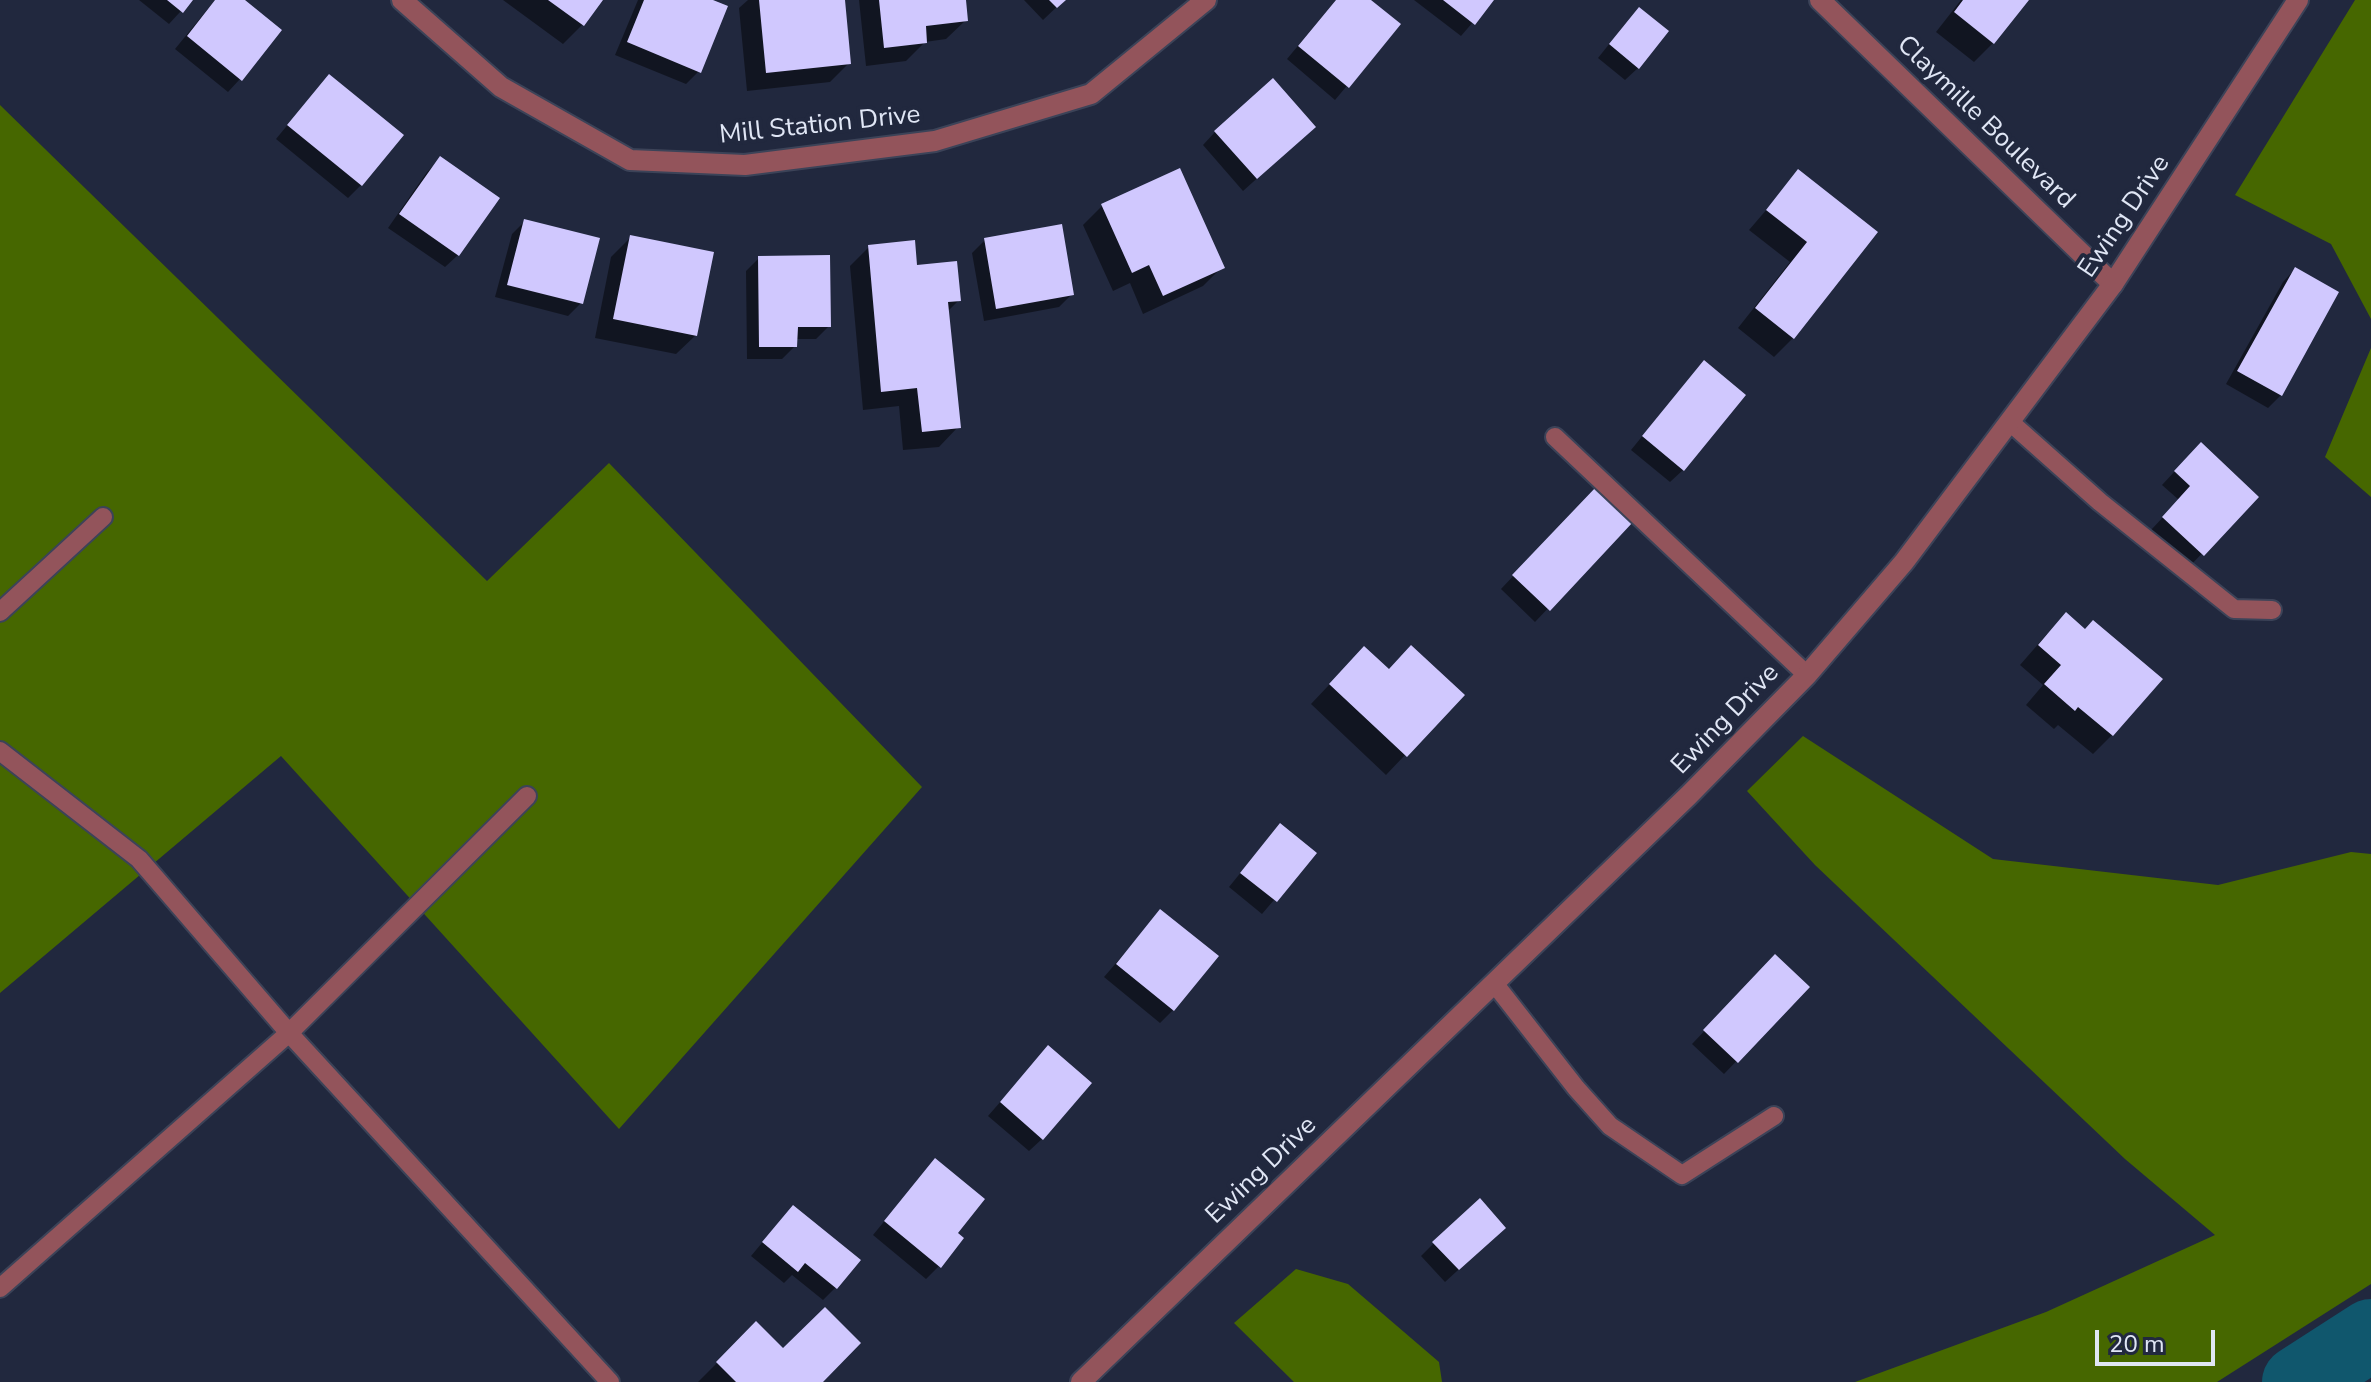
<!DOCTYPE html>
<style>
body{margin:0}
#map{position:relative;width:2371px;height:1382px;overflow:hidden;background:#21283e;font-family:"Nunito Sans",sans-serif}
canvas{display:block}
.scale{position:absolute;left:2095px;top:1330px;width:120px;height:36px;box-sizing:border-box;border:4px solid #e0e6f5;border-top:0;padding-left:10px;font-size:24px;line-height:28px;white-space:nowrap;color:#e0e6f5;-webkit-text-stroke:6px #21283e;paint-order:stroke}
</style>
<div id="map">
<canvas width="2371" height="1382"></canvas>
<div class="scale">20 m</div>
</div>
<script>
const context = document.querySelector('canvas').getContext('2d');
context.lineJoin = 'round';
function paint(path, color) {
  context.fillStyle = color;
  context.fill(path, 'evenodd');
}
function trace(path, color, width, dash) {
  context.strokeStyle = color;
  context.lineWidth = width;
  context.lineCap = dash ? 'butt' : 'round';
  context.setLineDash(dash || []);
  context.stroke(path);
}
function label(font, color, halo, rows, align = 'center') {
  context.font = font + ' "Nunito Sans",sans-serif';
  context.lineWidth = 8;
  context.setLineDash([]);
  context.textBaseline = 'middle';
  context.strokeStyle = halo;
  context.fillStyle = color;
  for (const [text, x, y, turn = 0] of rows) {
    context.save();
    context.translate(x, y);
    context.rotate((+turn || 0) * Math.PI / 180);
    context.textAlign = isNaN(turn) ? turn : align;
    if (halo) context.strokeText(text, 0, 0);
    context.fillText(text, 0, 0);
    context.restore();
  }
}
const forest = new Path2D(`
 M 2355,0 L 2371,0 L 2371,319 L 2331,244 L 2235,195 Z
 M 0,105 L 487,581 L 609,463 L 922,787 L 619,1129 L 281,756 L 0,993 Z
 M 2371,348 L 2371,497 L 2325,457 Z
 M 1803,736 L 1993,859 L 2218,885 L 2351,852 L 2371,854 L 2371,1284 L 2217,1382 L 1855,1382 L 2046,1312 L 2215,1235 L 2125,1159 L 1815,865 L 1747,791 Z
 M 1296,1269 L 1348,1284 L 1439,1362 L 1442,1382 L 1294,1382 L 1234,1323 Z`);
const shadow = new Path2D(`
 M 139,0 L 191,0 L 169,24 Z
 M 215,0 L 241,0 L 240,79 L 228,92 L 175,49 Z
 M 503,0 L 600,0 L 582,25 L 563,44 Z
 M 638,0 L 708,0 L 699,71 L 686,84 L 615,55 Z
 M 748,0 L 843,0 L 849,63 L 830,82 L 747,91 L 739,8 Z
 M 859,0 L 964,0 L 966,20 L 946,39 L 925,42 L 906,61 L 866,66 Z
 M 1024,0 L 1064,0 L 1043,20 Z
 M 1336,0 L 1368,0 L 1398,25 L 1335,100 L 1287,59 Z
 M 1414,0 L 1492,0 L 1461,36 Z
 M 1961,0 L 2027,0 L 1993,43 L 1974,62 L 1936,32 Z
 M 1626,23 L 1638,68 L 1625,80 L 1598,58 Z
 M 317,89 L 361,185 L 348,198 L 276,139 Z
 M 1215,132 L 1301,139 L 1243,191 L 1203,145 Z
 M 440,159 L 458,255 L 445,267 L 388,228 L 427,172 Z
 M 1799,172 L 1875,232 L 1793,338 L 1774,357 L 1738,328 L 1790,262 L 1749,230 Z
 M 1103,205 L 1222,267 L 1203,286 L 1143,314 L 1130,283 L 1113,291 L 1083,225 Z
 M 525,221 L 581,303 L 568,316 L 495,297 L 512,234 Z
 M 630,238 L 696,335 L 676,354 L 595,338 L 611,257 Z
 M 985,240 L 1072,294 L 1059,307 L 984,321 L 972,253 Z
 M 869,247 L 915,267 L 959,300 L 947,312 L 958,427 L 939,447 L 903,450 L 899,406 L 863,410 L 850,266 Z
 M 759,258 L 829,326 L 816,339 L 795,339 L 795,346 L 782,359 L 747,359 L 746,271 Z
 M 2295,269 L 2281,395 L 2268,408 L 2226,384 L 2283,282 Z
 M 1692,375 L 1683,470 L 1670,482 L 1631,450 Z
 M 2188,457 L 2256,497 L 2189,567 L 2151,530 L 2179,500 L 2162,485 Z
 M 1583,502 L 1630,522 L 1535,622 L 1501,589 Z
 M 2047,634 L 2112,735 L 2093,754 L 2058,725 L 2054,729 L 2026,705 L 2043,685 L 2020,665 Z
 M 1345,668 L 1388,671 L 1462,695 L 1386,775 L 1311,704 Z
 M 1268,839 L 1314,853 L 1262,914 L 1229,887 Z
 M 1160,912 L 1173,1010 L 1160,1023 L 1104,977 Z
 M 1775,957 L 1807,988 L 1724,1074 L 1692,1044 Z
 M 1036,1061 L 1042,1139 L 1029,1151 L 988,1116 Z
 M 923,1174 L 955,1233 L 939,1266 L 926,1279 L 873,1235 Z
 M 781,1220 L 836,1287 L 823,1300 L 792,1275 L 784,1283 L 751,1256 Z
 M 1491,1240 L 1445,1282 L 1421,1256 L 1434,1243 Z
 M 756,1324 L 783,1351 L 820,1382 L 698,1382 Z`);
const river = new Path2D(`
 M 2298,1382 L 2371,1335`);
const building = new Path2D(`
 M 167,0 L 193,0 L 183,13 Z
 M 215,0 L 245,0 L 282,30 L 242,81 L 187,36 Z
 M 548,0 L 603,0 L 584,26 Z
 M 644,0 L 713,0 L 728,6 L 701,73 L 627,42 Z
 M 759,0 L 845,0 L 851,64 L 766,73 Z
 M 879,0 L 966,0 L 968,21 L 926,26 L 927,43 L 884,48 Z
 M 1049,0 L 1066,0 L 1057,8 Z
 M 1336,0 L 1371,0 L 1401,24 L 1349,88 L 1298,46 Z
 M 1443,0 L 1494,0 L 1475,25 Z
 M 1963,0 L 2029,0 L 1994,44 L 1954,12 Z
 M 1639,7 L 1669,31 L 1639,69 L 1609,44 Z
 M 329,74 L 404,135 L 362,186 L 287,125 Z
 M 1273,78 L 1316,127 L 1257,179 L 1214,131 Z
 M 440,156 L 500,198 L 459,256 L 399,214 Z
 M 1180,168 L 1225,268 L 1163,296 L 1149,265 L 1132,273 L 1101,204 Z
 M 1798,169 L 1878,232 L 1794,339 L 1755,308 L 1807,242 L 1766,210 Z
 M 524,219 L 600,238 L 583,304 L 507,285 Z
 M 1062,224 L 1074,295 L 996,309 L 984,238 Z
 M 630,235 L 714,252 L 697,336 L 613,319 Z
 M 915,240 L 917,265 L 957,261 L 961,301 L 948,302 L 961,428 L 922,432 L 917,388 L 881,392 L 868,245 Z
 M 830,255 L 831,327 L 798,327 L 797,347 L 759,347 L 758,256 Z
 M 2295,267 L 2339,292 L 2282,396 L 2237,371 Z
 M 1704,360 L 1746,395 L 1684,471 L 1642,436 Z
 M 2201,442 L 2259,497 L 2204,556 L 2162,517 L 2190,486 L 2174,471 Z
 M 1596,487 L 1633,522 L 1550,611 L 1512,575 Z
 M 2066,612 L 2085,629 L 2093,620 L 2163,679 L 2113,736 L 2078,707 L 2075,711 L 2044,684 L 2061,665 L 2038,645 Z
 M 1411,645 L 1465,695 L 1407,757 L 1329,684 L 1364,646 L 1389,669 Z
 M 1280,823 L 1317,853 L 1277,902 L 1240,873 Z
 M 1160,909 L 1219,956 L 1174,1011 L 1116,964 Z
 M 1775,954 L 1810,987 L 1738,1063 L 1703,1030 Z
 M 1048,1045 L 1092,1083 L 1043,1140 L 1000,1102 Z
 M 935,1158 L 985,1199 L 958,1233 L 964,1238 L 941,1268 L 884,1221 Z
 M 1480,1198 L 1506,1228 L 1459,1270 L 1432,1242 Z
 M 793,1205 L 861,1260 L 837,1289 L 805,1263 L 798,1272 L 762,1242 Z
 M 825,1307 L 861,1343 L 823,1382 L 736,1382 L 716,1362 L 756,1321 L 783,1348 Z`);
const service = new Path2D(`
 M 2010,422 L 2100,502 L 2234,609 L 2272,610
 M 1555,437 L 1807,675
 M 0,612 L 103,517
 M 0,751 L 139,859 L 289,1033 L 527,796
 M 1494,983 L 1576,1088 L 1610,1126 L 1682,1175 L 1774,1116
 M 0,1288 L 289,1033 L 610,1382`);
const minor = new Path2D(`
 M 402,0 L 501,87 L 630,160 L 745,165 L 935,141 L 1091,94 L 1206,0
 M 1820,0 L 2113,284`);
const tertiary = new Path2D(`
 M 1081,1382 L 1689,795 L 1807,675 L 1904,562 L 2113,284 L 2298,0`);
const streetNames = [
 ["Claymille Boulevard",1985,123,44],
 ["Mill Station Drive",820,126,-6],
 ["Ewing Drive",2125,217,-56],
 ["Ewing Drive",1726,720,-46],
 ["Ewing Drive",1262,1171,-44]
];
paint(forest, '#466700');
paint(shadow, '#0007');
trace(river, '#10576d', 72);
paint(building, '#d0c8fe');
trace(service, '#3c4358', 22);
trace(minor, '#3c4358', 24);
trace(tertiary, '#3c4358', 24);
trace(service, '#93545b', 18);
trace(minor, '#93545b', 20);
trace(tertiary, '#93545b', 20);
label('26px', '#e0e6f5', '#21283e', streetNames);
</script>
